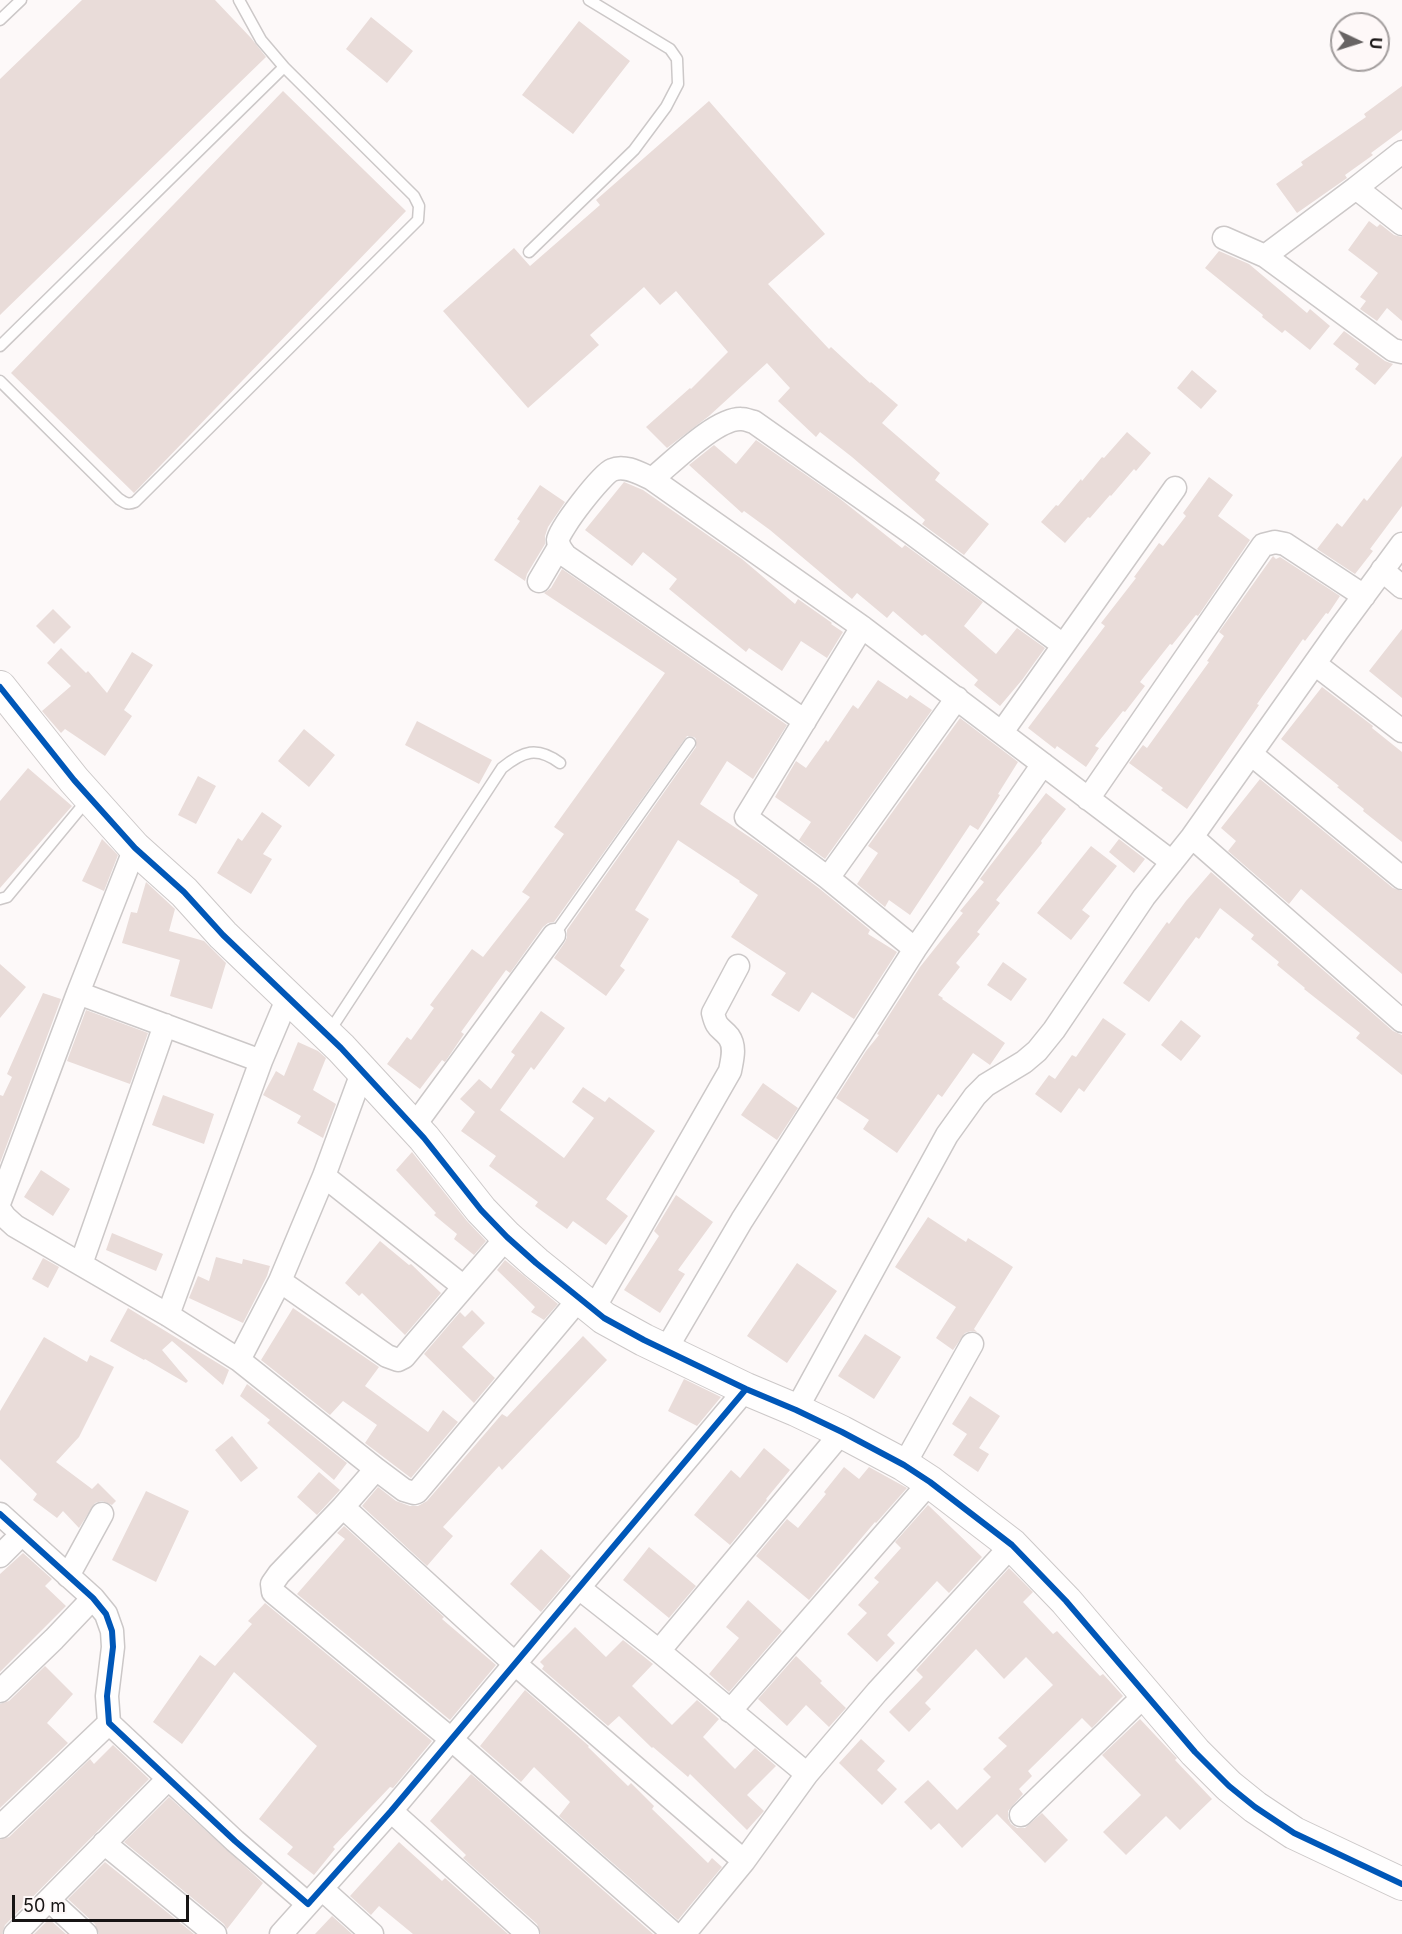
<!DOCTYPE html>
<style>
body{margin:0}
#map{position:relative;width:1402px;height:1934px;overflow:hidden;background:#fdf9f9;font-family:Inter,sans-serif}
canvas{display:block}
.north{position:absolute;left:1330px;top:12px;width:60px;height:60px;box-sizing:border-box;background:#fef8f8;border:2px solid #a29d9d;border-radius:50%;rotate:94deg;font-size:16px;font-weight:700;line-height:24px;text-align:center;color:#171414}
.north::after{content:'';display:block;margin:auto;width:21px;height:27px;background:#686464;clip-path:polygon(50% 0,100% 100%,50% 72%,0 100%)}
.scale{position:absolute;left:12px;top:1895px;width:177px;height:27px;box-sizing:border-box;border:3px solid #171414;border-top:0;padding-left:8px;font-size:18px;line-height:21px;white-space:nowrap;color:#171414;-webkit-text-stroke:4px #fef8f8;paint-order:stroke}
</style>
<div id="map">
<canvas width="1402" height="1934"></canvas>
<div class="north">U</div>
<div class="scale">50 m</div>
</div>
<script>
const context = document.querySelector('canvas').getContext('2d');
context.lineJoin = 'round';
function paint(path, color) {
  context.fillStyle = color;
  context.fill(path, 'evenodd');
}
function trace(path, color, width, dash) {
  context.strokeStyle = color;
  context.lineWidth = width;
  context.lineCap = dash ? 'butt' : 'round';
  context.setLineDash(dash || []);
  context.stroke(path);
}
const building = new Path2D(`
 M 82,0 L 215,0 L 251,38 L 266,57 L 0,315 L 0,79 Z
 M 371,17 L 413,51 L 387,83 L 346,49 Z
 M 579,21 L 630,61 L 573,134 L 522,95 Z
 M 1402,86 L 1402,130 L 1371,153 L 1373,155 L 1345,175 L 1347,178 L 1297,213 L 1276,184 L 1303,165 L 1301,162 L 1366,117 L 1364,114 Z
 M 283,91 L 406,211 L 134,493 L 11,373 Z
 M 709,101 L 825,234 L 768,284 L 829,349 L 831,347 L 870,383 L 871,382 L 898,405 L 882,423 L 940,473 L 935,480 L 989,524 L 964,555 L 922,524 L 925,520 L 852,457 L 820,432 L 816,437 L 778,401 L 790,388 L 767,363 L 709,416 L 667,448 L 646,427 L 690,388 L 691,389 L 728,352 L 676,291 L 660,305 L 644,287 L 590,335 L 599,345 L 528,408 L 443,311 L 514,248 L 530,266 L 600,205 L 596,200 Z
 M 1369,221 L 1377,227 L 1380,224 L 1394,235 L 1402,237 L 1402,321 L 1387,308 L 1377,321 L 1360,309 L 1366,301 L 1360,297 L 1378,273 L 1348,250 Z
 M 1219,251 L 1249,264 L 1307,313 L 1310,309 L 1330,326 L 1310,350 L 1285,330 L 1282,333 L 1262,317 L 1263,315 L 1205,268 Z
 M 1344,331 L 1385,361 L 1393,364 L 1375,385 L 1355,369 L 1359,364 L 1333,344 Z
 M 1192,370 L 1217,391 L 1201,409 L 1177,388 Z
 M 1127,432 L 1151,453 L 1136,471 L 1134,469 L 1111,496 L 1110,495 L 1090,518 L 1088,517 L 1065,543 L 1041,522 L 1056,505 L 1058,506 L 1081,479 L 1082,481 L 1102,457 L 1104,458 Z
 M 756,440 L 839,498 L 902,548 L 905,545 L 983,602 L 964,626 L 996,654 L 1017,628 L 1045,648 L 1022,680 L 1000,706 L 974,685 L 978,680 L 925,634 L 922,636 L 893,611 L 887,618 L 857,593 L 852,599 L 770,530 L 744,511 L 742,513 L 689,465 L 714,445 L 736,464 Z
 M 1402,456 L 1402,506 L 1370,549 L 1373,551 L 1355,574 L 1317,549 L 1337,523 L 1342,527 L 1364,498 L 1367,501 Z
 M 1209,477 L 1233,495 L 1218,516 L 1250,540 L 1198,616 L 1196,615 L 1172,645 L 1170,644 L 1140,682 L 1145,686 L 1125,712 L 1123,711 L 1095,746 L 1099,748 L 1086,767 L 1057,746 L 1055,749 L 1028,728 L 1105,626 L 1101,623 L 1136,578 L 1134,577 L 1159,543 L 1163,546 L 1186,516 L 1183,513 Z
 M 624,482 L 643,490 L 742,559 L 795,604 L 798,599 L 832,623 L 831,624 L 843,632 L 827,658 L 801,641 L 782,671 L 749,648 L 746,652 L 669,589 L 677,579 L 643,552 L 632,566 L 585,530 Z
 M 540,485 L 565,502 L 548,527 L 545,536 L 545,544 L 527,574 L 525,581 L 494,560 L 520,521 L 517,519 Z
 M 1273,556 L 1276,559 L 1280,557 L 1340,596 L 1328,614 L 1326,613 L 1305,641 L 1303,639 L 1257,704 L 1259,705 L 1187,809 L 1161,790 L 1163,788 L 1129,763 L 1143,745 L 1147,748 L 1209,662 L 1207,661 L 1224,636 L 1219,632 Z
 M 562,569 L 787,725 L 753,779 L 727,761 L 700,804 L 760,844 L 820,889 L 870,930 L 868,934 L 897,952 L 854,1019 L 812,992 L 799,1012 L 771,995 L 786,973 L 731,937 L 758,895 L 739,882 L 740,881 L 678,840 L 635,910 L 649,919 L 620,966 L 625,970 L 606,996 L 554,958 L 565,942 L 567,937 L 567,930 L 696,747 L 696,739 L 694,737 L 687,736 L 554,922 L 548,923 L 543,927 L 510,973 L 506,970 L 461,1032 L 464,1034 L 445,1062 L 442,1060 L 420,1089 L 387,1064 L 407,1037 L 411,1040 L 434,1008 L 430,1005 L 472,949 L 483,957 L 530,897 L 522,892 L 564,834 L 554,827 L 665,673 L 544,593 L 551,588 Z
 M 53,609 L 71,627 L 54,644 L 36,626 Z
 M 1402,629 L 1402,698 L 1369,671 Z
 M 61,648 L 86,673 L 88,671 L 107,693 L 132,652 L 153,665 L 124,710 L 132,716 L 105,756 L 65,729 L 61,733 L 42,711 L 71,686 L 47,663 Z
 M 878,680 L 907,699 L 910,695 L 932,710 L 825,859 L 799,840 L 811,822 L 775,797 L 796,761 L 806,768 L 826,740 L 828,742 L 853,705 L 858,709 Z
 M 1322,687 L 1373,726 L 1372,728 L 1402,752 L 1402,842 L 1363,811 L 1364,809 L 1337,787 L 1339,786 L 1281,739 Z
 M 960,718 L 1018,762 L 998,794 L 1000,795 L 978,830 L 970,825 L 910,915 L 889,900 L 885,907 L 857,884 L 878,853 L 868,846 Z
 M 417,721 L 492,760 L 479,784 L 405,745 Z
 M 304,729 L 335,755 L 309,787 L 278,761 Z
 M 28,768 L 72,806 L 0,888 L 0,801 Z
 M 198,776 L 216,786 L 196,824 L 178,815 Z
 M 1260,779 L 1393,888 L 1402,891 L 1402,974 L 1301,889 L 1289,904 L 1228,851 L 1236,841 L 1221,828 Z
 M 1046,793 L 1066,809 L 1041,841 L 1042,843 L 996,900 L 1000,903 L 977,932 L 980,934 L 956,963 L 960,967 L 938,995 L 943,998 L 942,999 L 1005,1043 L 990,1065 L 973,1053 L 942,1097 L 938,1094 L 897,1153 L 863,1129 L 869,1120 L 836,1098 L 866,1051 L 879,1035 L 877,1034 L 920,967 L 963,913 L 960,911 L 984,882 L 980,879 Z
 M 262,812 L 282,826 L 263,854 L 272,859 L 251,894 L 217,873 L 238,838 L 242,841 Z
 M 102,839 L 118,855 L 104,891 L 82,881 Z
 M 1119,839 L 1145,859 L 1134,873 L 1109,852 Z
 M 1091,846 L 1117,866 L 1082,910 L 1090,916 L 1071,940 L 1037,913 Z
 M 1211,872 L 1393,1031 L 1402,1035 L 1402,1075 L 1356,1038 L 1360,1033 L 1304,989 L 1305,988 L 1277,965 L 1279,962 L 1251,939 L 1254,935 L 1220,908 L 1199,939 L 1196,937 L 1149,1002 L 1123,983 L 1167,922 L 1169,924 L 1186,901 Z
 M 146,882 L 175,909 L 169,931 L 204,941 L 226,963 L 212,1009 L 170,996 L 180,960 L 122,943 L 131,912 L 137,913 Z
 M 1003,962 L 1027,979 L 1011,1001 L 987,985 Z
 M 0,964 L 26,987 L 0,1018 Z
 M 43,993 L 61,999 L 0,1163 L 0,1095 L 3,1096 L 12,1077 L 7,1074 Z
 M 86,1010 L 148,1033 L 130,1084 L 67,1061 Z
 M 541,1011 L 565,1028 L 534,1070 L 531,1067 L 500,1110 L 564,1158 L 594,1118 L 572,1102 L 583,1087 L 605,1102 L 609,1097 L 655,1131 L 606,1199 L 628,1216 L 606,1245 L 573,1221 L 567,1229 L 535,1206 L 538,1202 L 489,1166 L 496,1156 L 461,1131 L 475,1112 L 460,1099 L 479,1079 L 491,1089 L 515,1055 L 511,1052 Z
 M 1103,1018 L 1126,1034 L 1084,1092 L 1079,1088 L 1061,1113 L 1035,1094 L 1049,1075 L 1055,1079 L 1072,1055 L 1076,1057 Z
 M 1181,1020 L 1201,1036 L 1181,1061 L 1161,1045 Z
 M 298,1042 L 318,1051 L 326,1058 L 313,1090 L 336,1104 L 323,1138 L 297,1123 L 301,1116 L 263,1095 L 276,1071 L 284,1076 Z
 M 763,1083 L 798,1108 L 777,1140 L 741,1115 Z
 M 163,1095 L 214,1114 L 204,1144 L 152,1125 Z
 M 412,1152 L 467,1221 L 486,1241 L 474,1255 L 454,1239 L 457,1234 L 434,1215 L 436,1213 L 396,1170 Z
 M 41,1170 L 70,1189 L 53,1216 L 24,1197 Z
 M 676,1195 L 713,1222 L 678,1270 L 685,1274 L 660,1313 L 624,1290 L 659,1236 L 654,1231 Z
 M 928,1217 L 966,1242 L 968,1238 L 1013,1267 L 974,1329 L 977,1332 L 971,1331 L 965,1333 L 953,1350 L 936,1338 L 956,1307 L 895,1267 Z
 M 112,1233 L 163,1254 L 156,1271 L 106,1250 Z
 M 380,1241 L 409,1265 L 411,1264 L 441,1293 L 405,1335 L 362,1293 L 359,1296 L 345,1283 Z
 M 216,1257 L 242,1264 L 243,1259 L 270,1266 L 267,1276 L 243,1323 L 189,1298 L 198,1276 L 209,1281 Z
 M 43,1258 L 59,1267 L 48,1288 L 32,1279 Z
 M 505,1260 L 558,1304 L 544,1320 L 531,1312 L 535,1307 L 497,1270 Z
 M 797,1263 L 837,1291 L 787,1363 L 747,1336 Z
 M 128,1308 L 229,1370 L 223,1385 L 172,1341 L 162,1350 L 188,1381 L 186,1383 L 145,1359 L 144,1360 L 110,1341 Z
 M 293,1308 L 379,1367 L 365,1386 L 428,1432 L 443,1410 L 458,1422 L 411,1478 L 365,1443 L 377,1425 L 343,1401 L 330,1415 L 261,1360 Z
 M 472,1310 L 485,1323 L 462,1347 L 495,1378 L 474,1403 L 424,1354 L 460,1312 L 465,1317 Z
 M 865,1334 L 901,1357 L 874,1399 L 838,1376 Z
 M 583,1336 L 607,1360 L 502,1470 L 499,1466 L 443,1527 L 453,1536 L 427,1566 L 362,1506 L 378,1487 L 396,1501 L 410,1506 L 418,1506 L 427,1501 L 502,1414 L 507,1417 Z
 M 44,1337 L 87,1362 L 90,1355 L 114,1367 L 79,1437 L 56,1462 L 92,1489 L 98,1483 L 116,1501 L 112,1505 L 102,1501 L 95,1503 L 79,1528 L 63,1511 L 57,1518 L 33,1500 L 37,1494 L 0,1459 L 0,1411 Z
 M 684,1379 L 721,1397 L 697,1426 L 668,1411 Z
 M 247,1384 L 347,1463 L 334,1480 L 267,1423 L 270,1420 L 240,1396 Z
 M 970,1396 L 1000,1416 L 979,1448 L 989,1454 L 978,1472 L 953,1455 L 967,1434 L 952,1424 Z
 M 232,1436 L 258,1468 L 241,1482 L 215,1450 Z
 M 764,1448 L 790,1470 L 766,1499 L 767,1500 L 730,1545 L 694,1515 L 731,1470 L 740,1478 Z
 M 844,1467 L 859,1479 L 869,1467 L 907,1488 L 876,1523 L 875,1522 L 809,1600 L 756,1556 L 787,1519 L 798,1528 L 826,1494 L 824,1492 Z
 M 319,1472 L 340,1490 L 317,1515 L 297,1497 Z
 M 146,1491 L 189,1511 L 156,1582 L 112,1560 Z
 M 928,1505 L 982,1557 L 949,1593 L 937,1581 L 887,1635 L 895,1643 L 877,1662 L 847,1634 L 867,1613 L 858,1605 L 879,1582 L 874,1578 L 901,1548 L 895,1542 Z
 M 344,1526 L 444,1617 L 442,1619 L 496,1665 L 450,1720 L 297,1594 L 345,1539 L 337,1533 Z
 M 649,1547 L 696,1586 L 669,1618 L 623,1580 Z
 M 541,1549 L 571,1576 L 541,1612 L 510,1584 Z
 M 23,1553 L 52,1579 L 45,1586 L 66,1606 L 0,1672 L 0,1574 Z
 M 1009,1568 L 1033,1592 L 1023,1602 L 1053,1634 L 1057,1631 L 1100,1676 L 1103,1674 L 1123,1696 L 1092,1728 L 1082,1718 L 1028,1771 L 1032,1776 L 1019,1789 L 1023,1794 L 1008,1811 L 1008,1818 L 1011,1824 L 1017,1828 L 1025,1828 L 1042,1813 L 1068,1840 L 1045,1863 L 997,1814 L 962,1848 L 939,1823 L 931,1830 L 904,1802 L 928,1780 L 957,1810 L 991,1777 L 983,1769 L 1007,1746 L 998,1738 L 1053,1685 L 1026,1657 L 1004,1679 L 976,1649 L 925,1703 L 931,1709 L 909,1732 L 889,1712 L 923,1677 L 916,1670 Z
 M 748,1600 L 782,1631 L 729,1692 L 709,1674 L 739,1638 L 726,1627 Z
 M 265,1603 L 432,1741 L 393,1788 L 390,1787 L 333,1847 L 335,1849 L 314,1875 L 287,1854 L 293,1847 L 259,1819 L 317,1746 L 234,1672 L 182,1744 L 153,1722 L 200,1655 L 215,1666 L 252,1624 L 248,1621 Z
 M 575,1627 L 606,1657 L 623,1640 L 653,1664 L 632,1686 L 672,1725 L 697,1700 L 719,1719 L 703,1737 L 735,1769 L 755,1748 L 776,1766 L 747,1795 L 764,1811 L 747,1830 L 690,1774 L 688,1777 L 653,1747 L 652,1748 L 619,1716 L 608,1726 L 542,1669 L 544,1666 L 540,1662 Z
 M 796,1656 L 822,1681 L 820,1683 L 846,1708 L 829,1727 L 806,1705 L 787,1726 L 758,1699 Z
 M 45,1666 L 73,1694 L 47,1723 L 68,1743 L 0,1808 L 0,1704 L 9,1701 Z
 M 525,1690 L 589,1746 L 588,1747 L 628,1786 L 631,1783 L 654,1806 L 652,1809 L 708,1863 L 712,1858 L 722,1867 L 678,1920 L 559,1816 L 570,1802 L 534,1767 L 521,1782 L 480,1746 Z
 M 1140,1719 L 1171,1752 L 1177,1758 L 1175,1760 L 1212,1799 L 1180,1830 L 1166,1816 L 1126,1855 L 1103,1832 L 1141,1795 L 1102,1755 Z
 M 861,1739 L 885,1761 L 877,1770 L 897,1789 L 882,1805 L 839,1763 Z
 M 113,1745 L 149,1779 L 5,1925 L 2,1934 L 0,1934 L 0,1840 L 9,1837 L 90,1759 L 94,1764 Z
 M 471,1774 L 653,1934 L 541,1934 L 537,1924 L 463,1858 L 466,1855 L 430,1821 Z
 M 169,1797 L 263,1883 L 227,1929 L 224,1924 L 124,1842 Z
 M 399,1842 L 442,1881 L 445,1878 L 508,1934 L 413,1934 L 379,1906 L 371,1915 L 350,1896 Z
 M 105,1862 L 194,1934 L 99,1934 L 95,1924 L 68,1899 Z
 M 332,1916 L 352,1934 L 315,1934 Z
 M 49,1919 L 66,1934 L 34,1934 Z`);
const lane = new Path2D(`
 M 239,0 L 261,40 L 284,67
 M 0,20 L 21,0
 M 529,252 L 634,150 L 666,107 L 678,84 L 677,59 L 670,49 L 589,0
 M 0,346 L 284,67 L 414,196 L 419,206 L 418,220 L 135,502 C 128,505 125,503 119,499 L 0,381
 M 0,899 L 7,897 L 88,799
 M 554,935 L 690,743
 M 329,1032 L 502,768 C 523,751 537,746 560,763`);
const street = new Path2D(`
 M 1356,188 L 1402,152
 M 1224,238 L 1265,256 L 1393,350 L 1402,352
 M 1265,256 L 1356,188 L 1402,224
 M 652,479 C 672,463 716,418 741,419 C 745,419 750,421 754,422 L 910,532 L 1063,645
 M 1382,570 L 1402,587
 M 539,581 L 559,547
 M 862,627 L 746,817 L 828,878 L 915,949
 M 1315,664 L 1402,731
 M 805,721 L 566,556 C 562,551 558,547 558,540 C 559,529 602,474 612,470 C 625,464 641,474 652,479 L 862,627 L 1172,862
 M 1002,732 L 1175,488
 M 1251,754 L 1402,878
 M 1088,799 L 1263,545 L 1275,542 L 1285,544 L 1364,596
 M 1192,837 L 1402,1021
 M 828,878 L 957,698
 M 78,993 L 135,848
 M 414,1126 L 554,935
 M 324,1176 L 464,1287
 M 0,1201 L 78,993 L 261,1061 L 288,997
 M 0,1210 L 5,1217 L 15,1226 L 168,1315 L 239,1360 L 376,1469 L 343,1507
 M 81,1264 L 165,1025
 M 280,1281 L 387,1356 L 398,1360 L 404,1357 L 414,1345 L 507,1237
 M 593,1310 L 730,1071 C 732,1060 736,1047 729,1037 C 720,1026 717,1030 713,1013 L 738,966
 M 168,1315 L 261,1061
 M 665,1351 L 742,1220 L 915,949 L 1043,764
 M 239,1360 L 280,1281 L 324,1176 L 363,1070
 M 796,1410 L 947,1135 L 975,1096 L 986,1085 L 1024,1062 L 1037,1051 L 1054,1030 L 1144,897 L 1192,837 L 1337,632 L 1402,544
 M 904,1465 L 972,1344
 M 376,1469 L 404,1490 L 414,1493 L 417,1492 L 579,1299
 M 0,1514 L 93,1598 L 106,1614 L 112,1631 L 113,1647 L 107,1696 L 109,1723 L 235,1841 L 308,1904 L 391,1811 L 746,1389
 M 0,1556 L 22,1534
 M 68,1576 L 102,1514
 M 579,1588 L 659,1651 L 807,1774
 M 659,1651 L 842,1432
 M 0,1691 L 54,1639 L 93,1598
 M 730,1711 L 930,1482
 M 391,1811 L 528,1934
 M 1021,1815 L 1145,1695
 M 0,1827 L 109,1723
 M 104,1843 L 215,1934
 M 322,1889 L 372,1934
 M 49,1900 L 86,1934
 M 15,1934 L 168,1779
 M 281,1934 L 308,1904
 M 674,1934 L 451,1739 L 273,1592 L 272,1584 L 279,1574 L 343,1507 L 514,1663 L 744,1861
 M 684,1934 L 744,1861 L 807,1774 L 877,1692 L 1012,1545`);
const secondary = new Path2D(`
 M 0,687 L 74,780 L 135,848 L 184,892 L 223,935 L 341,1048 L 424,1138 L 481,1210 L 507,1237 L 536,1263 L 604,1318 L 644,1340 L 746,1389 L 796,1410 L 842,1432 L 904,1465 L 930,1482 L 1012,1545 L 1066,1601 L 1195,1752 L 1229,1786 L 1255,1807 L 1294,1833 L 1402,1884`);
const cycleway = new Path2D(`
 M 0,687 L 74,780 L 135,848 L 184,892 L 223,935 L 341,1048 L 424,1138 L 481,1210 L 507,1237 L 536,1263 L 604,1318 L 644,1340 L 746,1389 L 796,1410 L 842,1432 L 904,1465 L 930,1482 L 1012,1545 L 1066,1601 L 1195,1752 L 1229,1786 L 1255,1807 L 1294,1833 L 1402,1884
 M 0,1514 L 93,1598 L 106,1614 L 112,1631 L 113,1647 L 107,1696 L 109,1723 L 235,1841 L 308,1904 L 391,1811 L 746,1389`);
paint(building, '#e9dcd9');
trace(lane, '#ccc8c8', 13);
trace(street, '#ccc8c8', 25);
trace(secondary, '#ccc8c8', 34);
trace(lane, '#fffefe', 10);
trace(street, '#fffefe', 22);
trace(secondary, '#fffefe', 32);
trace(cycleway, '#0057b8', 6);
</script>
